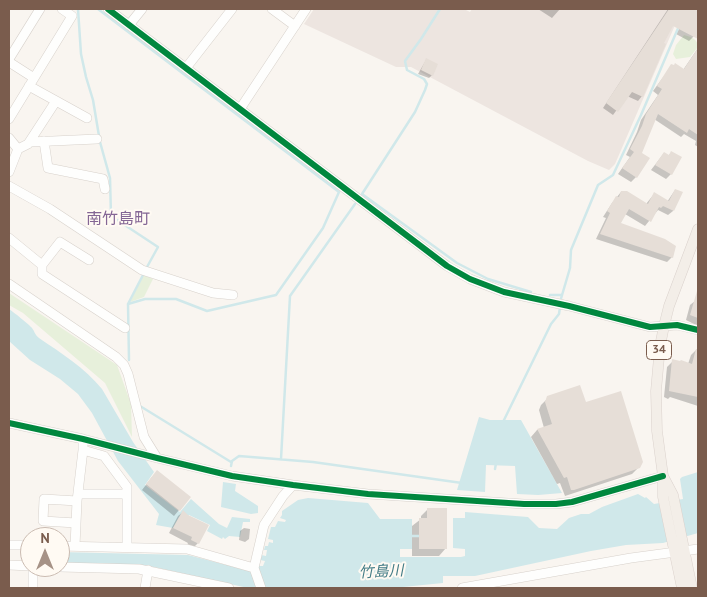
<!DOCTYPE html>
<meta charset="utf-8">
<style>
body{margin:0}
#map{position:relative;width:707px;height:597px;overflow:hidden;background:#f9f5f0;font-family:"PT Sans",sans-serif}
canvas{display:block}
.frame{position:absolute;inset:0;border:10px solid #7a5c4d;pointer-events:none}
.north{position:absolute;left:20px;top:527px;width:50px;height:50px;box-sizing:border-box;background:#fffaf3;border:1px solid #cabbb1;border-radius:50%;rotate:0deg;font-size:14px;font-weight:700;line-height:20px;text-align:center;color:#7a5c4d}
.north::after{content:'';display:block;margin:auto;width:18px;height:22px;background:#a69286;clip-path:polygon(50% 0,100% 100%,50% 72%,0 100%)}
</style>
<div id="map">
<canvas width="707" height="597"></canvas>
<div class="frame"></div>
<div class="north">N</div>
</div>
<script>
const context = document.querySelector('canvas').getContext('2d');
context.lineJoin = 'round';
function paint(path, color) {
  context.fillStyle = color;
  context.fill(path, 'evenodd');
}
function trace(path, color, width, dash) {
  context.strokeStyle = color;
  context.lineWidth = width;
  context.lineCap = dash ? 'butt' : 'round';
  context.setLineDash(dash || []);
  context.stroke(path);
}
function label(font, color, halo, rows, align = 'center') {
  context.font = font + ' "PT Sans","Noto Sans JP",sans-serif';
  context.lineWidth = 4;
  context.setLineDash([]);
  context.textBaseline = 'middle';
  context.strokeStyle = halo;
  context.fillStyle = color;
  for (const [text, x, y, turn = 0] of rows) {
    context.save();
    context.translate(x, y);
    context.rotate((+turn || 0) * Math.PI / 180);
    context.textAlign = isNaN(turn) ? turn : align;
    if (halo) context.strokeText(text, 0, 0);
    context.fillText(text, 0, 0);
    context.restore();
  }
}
const industrial = new Path2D(`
 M 314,9 L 464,9 L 470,12 L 472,9 L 682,9 L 615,164 L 609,170 L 588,161 L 411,67 L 396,67 L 304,24 Z`);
const green = new Path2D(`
 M 684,35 C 691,37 698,39 698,47 L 690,57 L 676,59 L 673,54 L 676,45 Z
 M 143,275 L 153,279 L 144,297 L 130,302 Z
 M 9,293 L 117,365 L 131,404 L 132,437 L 105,383 L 23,313 L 9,305 Z`);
const water = new Path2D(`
 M 9,309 C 12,311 30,325 32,328 C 35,332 35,335 39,338 C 61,353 85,368 102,389 L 133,442 L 154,472 L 145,485 L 180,512 L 191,499 L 219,524 L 227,528 L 232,517 L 250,519 L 250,522 L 243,522 L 240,537 L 229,536 L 225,539 L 223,537 L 222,539 L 207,531 L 210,525 L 189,515 L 186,520 L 179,517 L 173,528 L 156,525 L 159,514 L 118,461 L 92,413 L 78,394 L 60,379 L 30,360 L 9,341 Z
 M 479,417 L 490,420 L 521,420 L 562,493 L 538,495 L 517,494 L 515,466 L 486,465 L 485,492 L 457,490 Z
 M 698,472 L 698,533 L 663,543 L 626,545 L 591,551 L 475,576 L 443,576 L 443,583 L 393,588 L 248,588 L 149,566 L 60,564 L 60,552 L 188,555 L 250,571 L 259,570 L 259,566 L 263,566 L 265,561 L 260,560 L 262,556 L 261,555 L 266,556 L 267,550 L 264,550 L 265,546 L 268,546 L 269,542 L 273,543 L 273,540 L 268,539 L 271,527 L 275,527 L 278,521 L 285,522 L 286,520 L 280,518 L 282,515 L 282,511 L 298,500 L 308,498 L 368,503 L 380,519 L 412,519 L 412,549 L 400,549 L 400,557 L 461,557 L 465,556 L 465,549 L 453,548 L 453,518 L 465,518 L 465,512 L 528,517 L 539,528 L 557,529 L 569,518 L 581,514 L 589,514 L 602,507 L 638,494 L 645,498 L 646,497 L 654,504 L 683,499 L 680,479 L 682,477 Z
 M 223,482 L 236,484 L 235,491 L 258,506 L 258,513 L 251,514 L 221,507 Z`);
const shadow = new Path2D(`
 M 538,9 L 560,9 L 552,18 Z
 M 668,9 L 679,9 L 662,44 L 642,96 L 638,101 L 627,96 L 613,115 L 603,108 Z
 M 691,9 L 698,9 L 698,25 L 694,36 L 689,41 L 676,34 Z
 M 698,48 L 698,111 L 695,116 L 698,120 L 698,147 L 695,145 L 696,141 L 684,134 L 681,137 L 654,119 L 641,153 L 636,177 L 631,182 L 618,174 L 630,157 L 626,155 L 637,132 L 641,120 L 658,95 L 653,91 L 672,65 L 683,70 Z
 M 426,60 L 432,75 L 429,78 L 418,74 Z
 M 672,152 L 680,158 L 671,174 L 666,179 L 651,170 L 664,153 L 668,156 Z
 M 675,190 L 673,211 L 668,215 L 658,210 L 645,226 L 625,214 L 619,224 L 672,257 L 667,262 L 596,239 L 606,218 L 603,217 L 612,203 L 621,192 L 646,204 L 654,194 L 667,202 Z
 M 698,297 L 698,326 L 686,320 L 690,305 L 695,301 L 697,301 Z
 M 697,349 L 698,406 L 670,397 L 668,399 L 664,397 L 667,367 L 673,361 L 688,364 L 691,355 Z
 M 548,398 L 585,404 L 639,467 L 632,474 L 565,496 L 560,483 L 557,484 L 531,437 L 537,430 L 544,428 L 539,410 L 541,405 Z
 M 152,477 L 189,498 L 174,516 L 142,490 Z
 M 428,509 L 446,548 L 439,556 L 412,556 L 412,526 L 421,519 L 421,516 Z
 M 183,512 L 198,543 L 193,548 L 187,545 L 188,543 L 169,533 L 178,516 Z
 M 244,528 L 250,529 L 249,539 L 245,542 L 239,540 L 240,531 Z`);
const stream = new Path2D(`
 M 78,9 L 81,54 L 86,77 L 93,100 L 100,142 L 110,178 L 111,216 L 158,247 L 147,267
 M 98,9 L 339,192 L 323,228 L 276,295 L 207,311 L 176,299 L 145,299 L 128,304
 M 440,9 L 421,39 L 405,61 L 407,70 L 424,79 L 427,84 L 425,90 L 415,112 L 362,194 L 457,263 L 488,279 L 531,292
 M 550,295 L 561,295
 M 560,302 L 570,268 L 571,250 L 598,185 L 613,175 L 641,115 L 679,26
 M 129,360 L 128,304 L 143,275
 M 140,406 L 231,462
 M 503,422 L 551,324 L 559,314 L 560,307
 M 281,459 L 290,296 L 355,204
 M 231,466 L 232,461 L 239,456 L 313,462 L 462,483
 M 495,469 L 496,463
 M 410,536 L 422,536`);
const building = new Path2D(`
 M 669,9 L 698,9 L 698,39 L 673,26 L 664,43 L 666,44 L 643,97 L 632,92 L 618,112 L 606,103 Z
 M 698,48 L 698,135 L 689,129 L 687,133 L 658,114 L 642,153 L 650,158 L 637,178 L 622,168 L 634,152 L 630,149 L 642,126 L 646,114 L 662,89 L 657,86 L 671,64 L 674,65 L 675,63 L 684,69 Z
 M 426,58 L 438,64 L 433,76 L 421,70 Z
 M 671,151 L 682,157 L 672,175 L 655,165 L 664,152 L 669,155 Z
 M 675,189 L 683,192 L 674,211 L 663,206 L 661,208 L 659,207 L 651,222 L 629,209 L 621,223 L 665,239 L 676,246 L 673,258 L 600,234 L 610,213 L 607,211 L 616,196 L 619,197 L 621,191 L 627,191 L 648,204 L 654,192 L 669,201 Z
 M 697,291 L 698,291 L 698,318 L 690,315 Z
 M 696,349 L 698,349 L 698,397 L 669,391 L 672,359 L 680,361 L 681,360 L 692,364 Z
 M 580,385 L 586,402 L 621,391 L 643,462 L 640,468 L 574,490 L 571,490 L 567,477 L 564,478 L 537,429 L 552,424 L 545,402 L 547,396 Z
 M 157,470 L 191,497 L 180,511 L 146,484 Z
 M 427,508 L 447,508 L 447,549 L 419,549 L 419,518 L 427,518 Z
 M 183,510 L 188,515 L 209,525 L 199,544 L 191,540 L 192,537 L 173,528 Z`);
const minor = new Path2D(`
 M 108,9 L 447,266 L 470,279 L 504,292 L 569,306 L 650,327 L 677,325 L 698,330
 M 272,9 L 295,26
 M 129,25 L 142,9
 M 9,59 L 40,9
 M 9,62 L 34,78
 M 186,68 L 232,9
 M 29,86 L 87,118
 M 240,109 L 306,9
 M 9,119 L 72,16 L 62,9
 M 9,138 L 18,149 L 9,172
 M 44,141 L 48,168 L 103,179 L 105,189
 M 30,142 L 97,139
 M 18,149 L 28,144 L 56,101
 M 9,186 L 50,209 L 142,270 L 213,293 L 233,295
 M 9,238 L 42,265 L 42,274 L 125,328
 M 42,265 L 60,242 L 89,260
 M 9,284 L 116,357 L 124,365 L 128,374 L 144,437 L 157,458
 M 9,423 L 83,439 L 157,458 L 232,476 L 293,485 L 368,494 L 524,504 L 556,504 L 572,502 L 663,476
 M 83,450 L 104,456 L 127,487 L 127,494
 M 78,494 L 127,494 L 127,547
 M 76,523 L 43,521 L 44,499 L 77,501
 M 9,545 L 30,545
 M 60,546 L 187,549 L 254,568
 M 75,546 L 77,501 L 83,450 L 83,439
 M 9,565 L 30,566
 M 33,567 L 33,588
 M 60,567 L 139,569 L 229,588
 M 145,588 L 148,570
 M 261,588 L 254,568 L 264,525 L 283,496 L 293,485
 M 462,588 L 631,558 L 698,549`);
const major = new Path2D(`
 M 663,476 L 673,495 L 692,588
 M 682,588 L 663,497 L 663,476 L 657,431 L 656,391 L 660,346 L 664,326 L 669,306 L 698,229`);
const cycleway = new Path2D(`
 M 108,9 L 447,266 L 470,279 L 504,292 L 569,306 L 650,327 L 677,325 L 698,330
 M 9,423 L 83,439 L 157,458 L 232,476 L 293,485 L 368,494 L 524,504 L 556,504 L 572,502 L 663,476`);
const shields = [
 [659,350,25]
];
const shieldNames = [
 ["34",659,350]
];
const waterNames = [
 ["竹島川",381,572,-3]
];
const quarterNames = [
 ["南竹島町",118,219]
];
paint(industrial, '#ede5e0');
paint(green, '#e7f0db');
paint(water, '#d0e8ea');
paint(shadow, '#0003');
trace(stream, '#d0e8ea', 2.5);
paint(building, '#e6ded7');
trace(minor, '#d7d1cb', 10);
trace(major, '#dad1cc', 11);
trace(minor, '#fefefd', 9);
trace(major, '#f3eee8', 10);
trace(cycleway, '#00873e', 6);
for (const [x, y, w] of shields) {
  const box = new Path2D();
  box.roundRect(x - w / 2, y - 9.5, w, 19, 4);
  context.fillStyle = '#fffaf3';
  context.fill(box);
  trace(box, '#7a5c4d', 1);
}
label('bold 12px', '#7a5c4d', null, shieldNames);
label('italic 15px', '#437c86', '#fffaf3', waterNames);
label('16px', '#846695', '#fffaf3', quarterNames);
</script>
